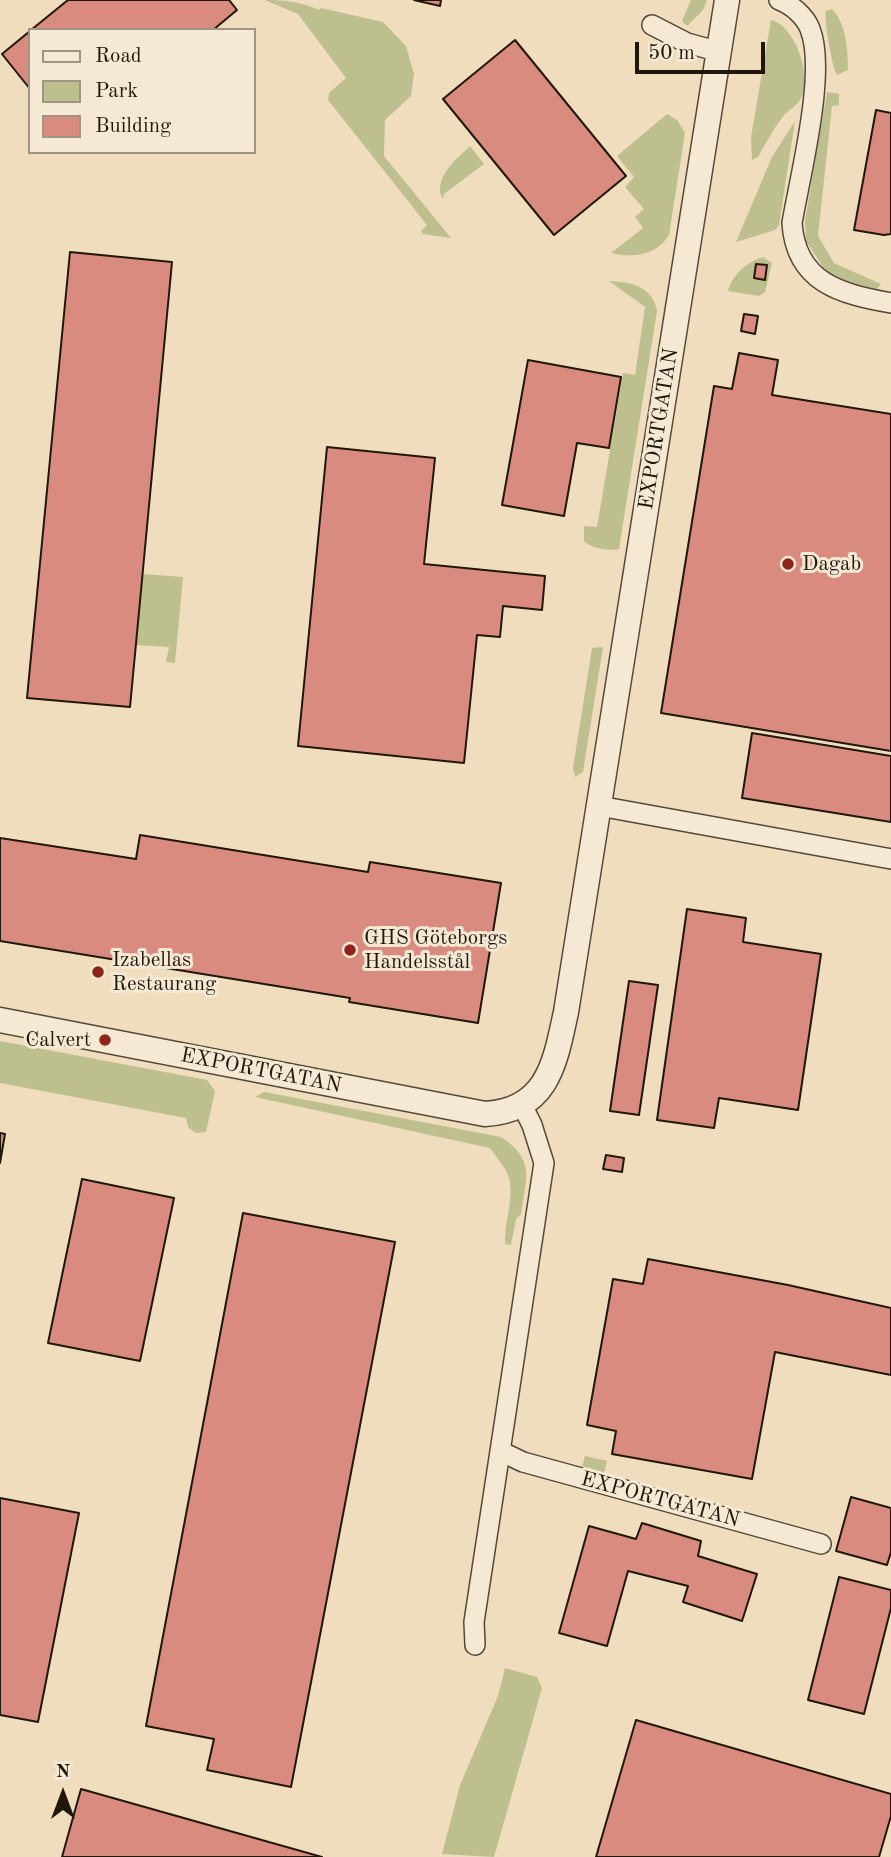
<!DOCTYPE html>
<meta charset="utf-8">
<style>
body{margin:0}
#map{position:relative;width:891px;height:1857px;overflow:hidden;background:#efddbd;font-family:"Old Standard TT",serif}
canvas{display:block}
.legend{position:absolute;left:28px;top:28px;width:228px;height:126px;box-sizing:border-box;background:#f5e9d4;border:2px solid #a09584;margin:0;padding:9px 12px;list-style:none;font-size:21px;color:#20170b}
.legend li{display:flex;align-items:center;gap:14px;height:35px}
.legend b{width:35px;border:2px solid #a09584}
.north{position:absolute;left:28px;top:1759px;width:70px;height:70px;-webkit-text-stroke:5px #f5e9d4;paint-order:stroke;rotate:0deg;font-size:19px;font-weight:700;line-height:28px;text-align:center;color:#20170b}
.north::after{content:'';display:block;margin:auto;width:24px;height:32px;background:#20170b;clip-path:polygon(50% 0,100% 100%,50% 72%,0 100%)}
.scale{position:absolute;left:635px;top:42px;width:130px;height:32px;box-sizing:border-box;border:4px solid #20170b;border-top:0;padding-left:9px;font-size:21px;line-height:24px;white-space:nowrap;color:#20170b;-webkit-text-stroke:5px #f5e9d4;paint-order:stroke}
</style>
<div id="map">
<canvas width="891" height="1857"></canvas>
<ul class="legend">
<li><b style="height:9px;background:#f5e9d4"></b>Road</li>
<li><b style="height:19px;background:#bdc08e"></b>Park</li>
<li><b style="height:19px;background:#d98b80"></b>Building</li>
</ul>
<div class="north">N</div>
<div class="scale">50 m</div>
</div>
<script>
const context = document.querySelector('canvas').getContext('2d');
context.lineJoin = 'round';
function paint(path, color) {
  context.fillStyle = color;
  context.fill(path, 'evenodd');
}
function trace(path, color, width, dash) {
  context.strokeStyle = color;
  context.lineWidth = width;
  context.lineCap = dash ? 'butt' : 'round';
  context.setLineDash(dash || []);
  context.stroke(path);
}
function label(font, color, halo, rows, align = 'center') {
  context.font = font + ' "Old Standard TT",serif';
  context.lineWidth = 6;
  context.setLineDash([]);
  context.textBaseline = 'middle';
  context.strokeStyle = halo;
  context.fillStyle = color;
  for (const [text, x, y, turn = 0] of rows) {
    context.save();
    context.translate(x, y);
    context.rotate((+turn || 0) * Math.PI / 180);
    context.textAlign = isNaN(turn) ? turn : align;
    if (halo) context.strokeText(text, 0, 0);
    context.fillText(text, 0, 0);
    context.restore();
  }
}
const green = new Path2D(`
 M 265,0 C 286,0 301,2 319,10 L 321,8 L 383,22 L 406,46 L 414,74 L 411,96 L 385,120 L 384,156 L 451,238 L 423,234 L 421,231 L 427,225 L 328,100 L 329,93 L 346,78 L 298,14 Z
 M 691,0 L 707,0 L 703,10 L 687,26 L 682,21 Z
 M 832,9 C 846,23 848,50 848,70 L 837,75 C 833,71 823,17 826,11 Z
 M 771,20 C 795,25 814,79 800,100 C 797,105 789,110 784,115 C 774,128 766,143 758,157 L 752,160 L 751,137 Z
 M 827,92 L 839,94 L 839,105 L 832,106 L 818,236 L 834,263 L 881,284 L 877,289 L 830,278 L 806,241 L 805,221 Z
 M 667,114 L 677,120 L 685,133 L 669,235 C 656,256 633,258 611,253 L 643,228 L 635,217 L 644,209 L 625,187 L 634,177 L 617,156 Z
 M 795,121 L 779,225 L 775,230 L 736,242 L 772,157 Z
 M 470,146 L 484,164 L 444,194 L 443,199 C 431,180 457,158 470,146 Z
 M 763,257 L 772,263 L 765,292 L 759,296 L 728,291 C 732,275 747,262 763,257 Z
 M 609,281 C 630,282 653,286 657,311 L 619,549 C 608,551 593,549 584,541 L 584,526 L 597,527 L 623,373 L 635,375 L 645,307 Z
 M 143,574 L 183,577 L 175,663 L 166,662 L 169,647 L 136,645 Z
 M 603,647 L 583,772 L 575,777 L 573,768 L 592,648 Z
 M 0,1041 L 207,1080 L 215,1091 L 206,1132 L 196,1133 L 188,1127 L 186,1118 L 0,1083 Z
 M 264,1092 L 501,1137 C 536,1160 526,1178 521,1214 L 516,1219 L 511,1245 L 505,1244 C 504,1223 513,1203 510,1182 C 509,1171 496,1157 490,1148 L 255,1097 Z
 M 585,1456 L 607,1461 L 604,1474 L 582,1467 Z
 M 505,1668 L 537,1677 L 542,1688 L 494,1857 L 442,1854 L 460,1785 L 498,1696 Z`);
const building = new Path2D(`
 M 68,0 L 229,0 L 237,10 L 213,30 L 31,30 Z
 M 414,0 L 441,0 L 440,6 Z
 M 30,31 L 30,89 L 2,54 Z
 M 515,40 L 626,176 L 554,235 L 443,99 Z
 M 876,110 L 891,113 L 891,234 L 884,235 L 854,230 Z
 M 70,252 L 172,262 L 130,707 L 27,698 Z
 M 756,264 L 767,265 L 765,280 L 754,278 Z
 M 744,314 L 758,316 L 755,334 L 741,331 Z
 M 739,353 L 778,360 L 772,395 L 891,414 L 891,751 L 661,713 L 714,386 L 732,389 Z
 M 528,360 L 621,377 L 609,448 L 577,443 L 564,516 L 502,505 Z
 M 327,447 L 435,458 L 424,564 L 545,576 L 542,610 L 503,606 L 500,637 L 477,635 L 464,763 L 298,746 Z
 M 752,733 L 891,756 L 891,822 L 742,798 Z
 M 140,835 L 368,872 L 370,862 L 501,883 L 478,1023 L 349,1002 L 350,998 L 0,941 L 0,838 L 136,859 Z
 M 687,909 L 746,918 L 743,942 L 821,954 L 798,1110 L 719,1098 L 714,1128 L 657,1120 Z
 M 629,981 L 658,985 L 639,1115 L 610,1111 Z
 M 0,1133 L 5,1134 L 0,1163 Z
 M 606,1155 L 624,1158 L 622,1172 L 603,1169 Z
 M 82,1179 L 174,1198 L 140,1361 L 48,1343 Z
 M 243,1213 L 395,1242 L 291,1787 L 207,1770 L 214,1739 L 146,1726 Z
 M 648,1259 L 788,1285 L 891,1308 L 891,1375 L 775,1352 L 752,1479 L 612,1454 L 616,1431 L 587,1425 L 613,1279 L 643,1284 Z
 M 851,1497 L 891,1508 L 891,1552 L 887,1565 L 836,1551 Z
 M 0,1498 L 79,1513 L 38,1722 L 0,1715 Z
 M 642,1523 L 701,1541 L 698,1556 L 757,1574 L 742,1621 L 683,1602 L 688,1586 L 628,1571 L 607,1646 L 559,1633 L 589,1526 L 636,1539 Z
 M 839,1577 L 891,1590 L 891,1608 L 864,1714 L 808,1700 Z
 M 636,1720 L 891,1794 L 891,1816 L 879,1857 L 596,1857 Z
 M 81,1789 L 322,1857 L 62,1857 Z`);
const minor = new Path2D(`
 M 779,0 C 792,5 805,16 810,29 C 827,71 800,176 792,223 C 796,283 841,294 891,303
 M 652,25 L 687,43 L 720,52
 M 599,806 L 891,859
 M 500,1451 L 523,1462 L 821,1544
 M 475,1645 L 474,1622 L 544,1163 L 532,1125 L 522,1105`);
const tertiary = new Path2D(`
 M 0,1020 L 485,1114 C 548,1110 555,1063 566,1012 L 727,0`);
const markers = [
 [788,564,7,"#8f2418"],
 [350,950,7,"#8f2418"],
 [98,972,7,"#8f2418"],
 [105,1040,7,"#8f2418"]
];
const streetNames = [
 ["EXPORTGATAN",659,429,-81],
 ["EXPORTGATAN",261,1071,11],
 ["EXPORTGATAN",660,1500,15]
];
const poiNames = [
 ["Dagab",802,564],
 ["GHS Göteborgs",364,938],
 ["Handelsstål",364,962],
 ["Izabellas",112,960],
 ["Restaurang",112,984],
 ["Calvert",91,1040,"right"]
];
paint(green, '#bdc08e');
paint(building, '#d98b80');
trace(building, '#20170b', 2);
trace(minor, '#544838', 22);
trace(tertiary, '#544838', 27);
trace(minor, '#f5e9d4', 19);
trace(tertiary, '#f5e9d4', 24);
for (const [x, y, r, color] of markers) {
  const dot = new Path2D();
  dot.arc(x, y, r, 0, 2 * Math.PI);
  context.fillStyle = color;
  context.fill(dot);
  trace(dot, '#f5e9d4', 2.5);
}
label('21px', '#20170b', '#f5e9d4', streetNames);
label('21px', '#20170b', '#f5e9d4', poiNames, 'left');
</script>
